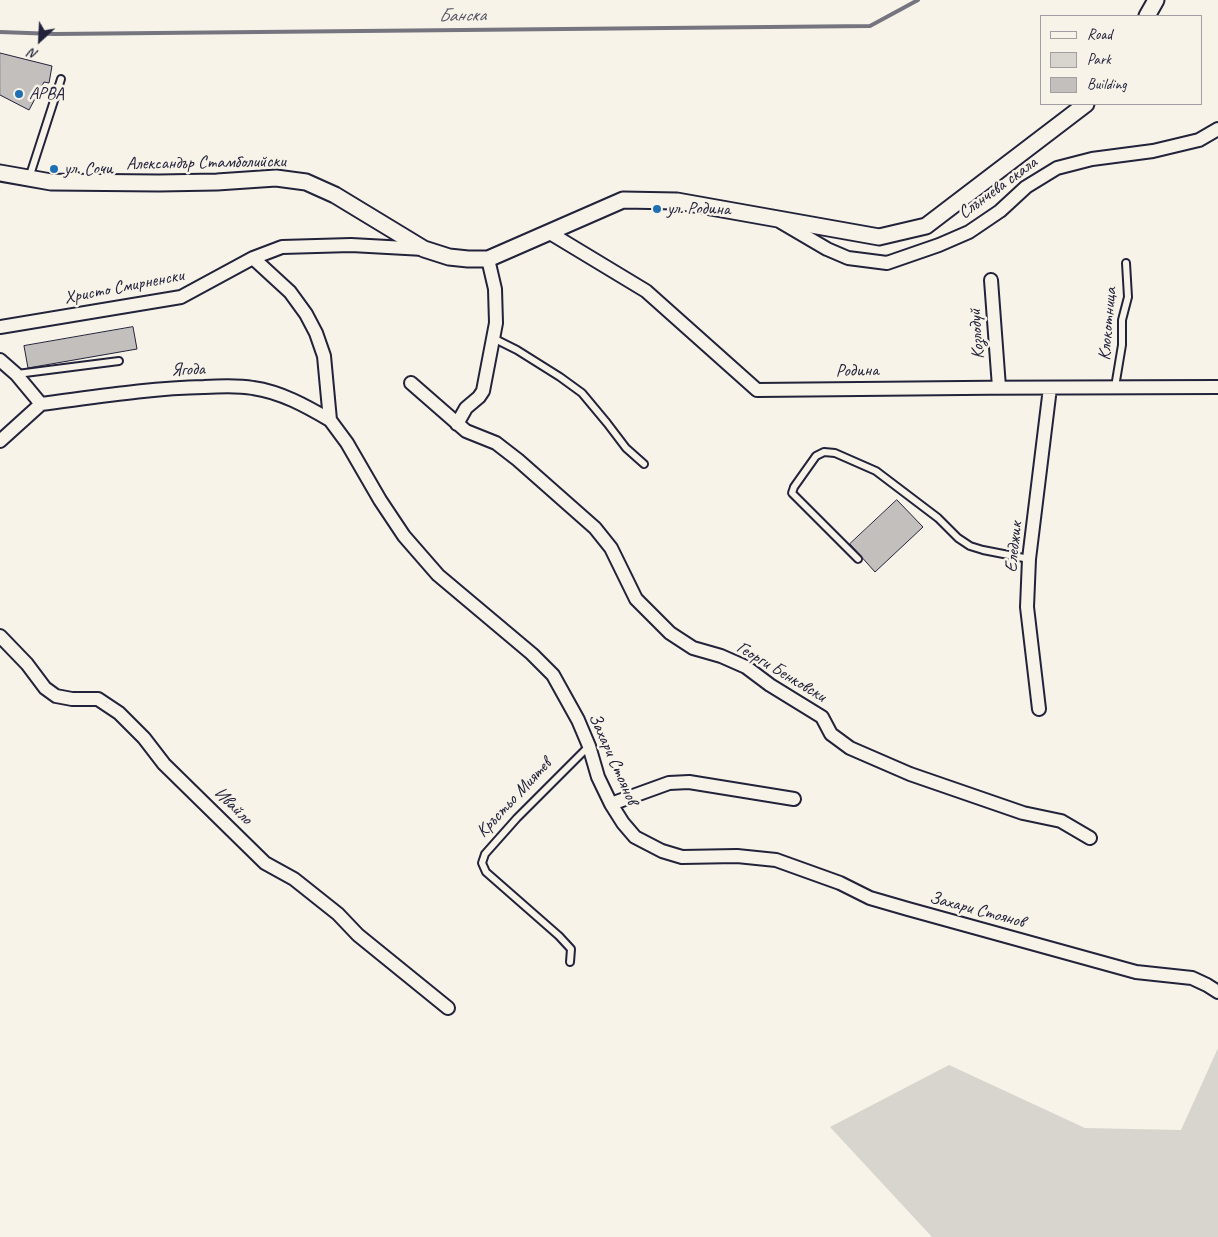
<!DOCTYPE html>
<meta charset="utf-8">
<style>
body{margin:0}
#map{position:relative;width:1218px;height:1237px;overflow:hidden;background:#f7f3e8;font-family:Caveat,sans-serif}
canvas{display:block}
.legend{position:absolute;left:1040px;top:15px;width:162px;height:90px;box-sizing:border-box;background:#f7f3e8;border:1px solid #a29fa3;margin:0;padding:6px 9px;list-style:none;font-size:15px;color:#22223b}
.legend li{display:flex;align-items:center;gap:10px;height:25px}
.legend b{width:25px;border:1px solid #a29fa3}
.north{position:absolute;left:15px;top:15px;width:50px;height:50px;-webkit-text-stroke:4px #f7f3e8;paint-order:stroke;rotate:205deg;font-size:14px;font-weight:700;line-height:20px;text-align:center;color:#22223b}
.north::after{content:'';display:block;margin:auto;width:18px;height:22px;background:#22223b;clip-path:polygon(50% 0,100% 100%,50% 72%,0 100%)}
</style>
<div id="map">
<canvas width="1218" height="1237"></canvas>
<ul class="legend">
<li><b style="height:6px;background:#f7f3e8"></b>Road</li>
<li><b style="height:14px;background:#d8d5cf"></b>Park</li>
<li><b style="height:14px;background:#c2bfbd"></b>Building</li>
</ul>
<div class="north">N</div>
</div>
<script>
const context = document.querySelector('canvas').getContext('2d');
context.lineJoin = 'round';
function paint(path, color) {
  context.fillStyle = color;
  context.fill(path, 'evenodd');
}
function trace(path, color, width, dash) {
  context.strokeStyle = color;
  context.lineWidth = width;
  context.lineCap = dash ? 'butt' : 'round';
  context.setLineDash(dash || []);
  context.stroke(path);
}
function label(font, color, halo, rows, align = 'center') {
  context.font = font + ' Caveat,sans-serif';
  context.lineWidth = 5;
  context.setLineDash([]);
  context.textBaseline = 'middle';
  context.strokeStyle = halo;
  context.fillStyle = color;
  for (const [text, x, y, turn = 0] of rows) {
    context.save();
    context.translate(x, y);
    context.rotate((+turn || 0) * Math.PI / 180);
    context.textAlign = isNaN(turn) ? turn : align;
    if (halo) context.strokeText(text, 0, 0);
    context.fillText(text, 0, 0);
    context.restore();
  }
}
const green = new Path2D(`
 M 1218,1048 L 1218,1237 L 932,1237 L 830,1127 L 949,1065 L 1085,1128 L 1181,1130 Z`);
const stream = new Path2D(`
 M 0,32 L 55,34 L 870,26 L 918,0`);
const building = new Path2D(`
 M 0,53 L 52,66 L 49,83 L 44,82 L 29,110 L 0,95 Z
 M 133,327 L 137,349 L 28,368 L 24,346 Z
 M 897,500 L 923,527 L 875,572 L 850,544 Z`);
const service = new Path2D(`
 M 29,178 L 61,79
 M 493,338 L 517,350 L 560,377 L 582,393 L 607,423 L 626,448 L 644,464
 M 17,374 L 119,361
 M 1115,387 L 1122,345 L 1122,320 L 1128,297 L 1126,263
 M 858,559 L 792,493 L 794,487 L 816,456 L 824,452 L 835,453 L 876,471 L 938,518 L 958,538 L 970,546 L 983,550 L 1029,559
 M 570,962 L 571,949 L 559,936 L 486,872 L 482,863 L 485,854 L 517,818 L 589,746`);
const minor = new Path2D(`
 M 781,222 L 827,249 L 848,258 L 887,263 L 939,245 L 969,232 L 1000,211 L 1026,187 L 1057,168 L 1092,159 L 1153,151 L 1199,140 L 1218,129
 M 550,233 L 646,291 L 757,390 C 911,388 1064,387 1218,387
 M 253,258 L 290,292 L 306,314 L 316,333 L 324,356 L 330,420 L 347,443 L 380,500 L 404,536 L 438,575 L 532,654 L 553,675 L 578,720 L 589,746 L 598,777 L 611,804 L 623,823 L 635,837 L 662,851 L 682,857 L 737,856 L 776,860 L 840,883 L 870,898 L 908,909 L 1136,972 L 1192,978 L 1207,985 L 1218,992
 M 991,280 L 999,387
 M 0,327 L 181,297 L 253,258 L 282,247 L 351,245 L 424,249
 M 0,360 L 16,374 L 41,404
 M 411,383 L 466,431 L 496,443 L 518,460 L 595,528 L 611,548 L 636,599 L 670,633 L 693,648 L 721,656 L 746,667 L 770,685 L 822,717 L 831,734 L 850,748 L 910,774 L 1023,813 L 1061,821 L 1090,838
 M 41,404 C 95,397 149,388 204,387 C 220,386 237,385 253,388 C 281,392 306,406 330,420
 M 457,424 L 466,408 L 479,397 L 483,391 L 496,323 L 495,289 L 488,259
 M 0,441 L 41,404
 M 0,636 L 27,664 L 45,688 L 56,696 L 72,699 L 98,699 L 119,713 L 144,738 L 164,764 L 265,863 L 294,879 L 338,914 L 358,935 L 448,1008
 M 1039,709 L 1027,607 L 1029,559 L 1050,388
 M 611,804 L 669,783 L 689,782 L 794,799`);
const tertiary = new Path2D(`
 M 1147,16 L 1156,0
 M 0,173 L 51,182 L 159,183 L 217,182 L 276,178 L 306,182 L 335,195 L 424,249 L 449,257 L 468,259 L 488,259 L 623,200 L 677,201 L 879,237 L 926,226 L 1086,104`);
const markers = [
 [19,94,5,"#1f6fb2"],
 [54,169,5,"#1f6fb2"],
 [657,209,5,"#1f6fb2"]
];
const poiNames = [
 ["АРВА",29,94],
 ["ул. Сочи",64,169],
 ["ул. Родина",667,209]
];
const streetNames = [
 ["Александър Стамболийски",206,163,-1],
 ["Слънчева скала",998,188,-36],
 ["Христо Смирненски",124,287,-11],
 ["Клокотница",1108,324,-85],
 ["Козлодуй",977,334,-94],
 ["Ягода",188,370,-2],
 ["Родина",857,371,-1],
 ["Еледжик",1014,547,-84],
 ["Георги Бенковски",781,672,31],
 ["Захари Стоянов",613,759,66],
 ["Кръстьо Миятев",514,798,-47],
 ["Ивайло",233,806,44],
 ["Захари Стоянов",977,910,15]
];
const waterNames = [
 ["Банска",462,16,-1]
];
paint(green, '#d8d5cf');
trace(stream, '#76747f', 4);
paint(building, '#c2bfbd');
trace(building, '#22223b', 1);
trace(service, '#22223b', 10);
trace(minor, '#22223b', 16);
trace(tertiary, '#22223b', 19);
trace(service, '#f7f3e8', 6);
trace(minor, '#f7f3e8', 12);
trace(tertiary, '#f7f3e8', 15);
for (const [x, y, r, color] of markers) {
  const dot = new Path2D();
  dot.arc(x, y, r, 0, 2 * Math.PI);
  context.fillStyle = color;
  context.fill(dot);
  trace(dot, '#f7f3e8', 2);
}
label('18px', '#22223b', '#f7f3e8', poiNames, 'left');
label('18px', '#22223b', '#f7f3e8', streetNames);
label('italic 19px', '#535263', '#f7f3e8', waterNames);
</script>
